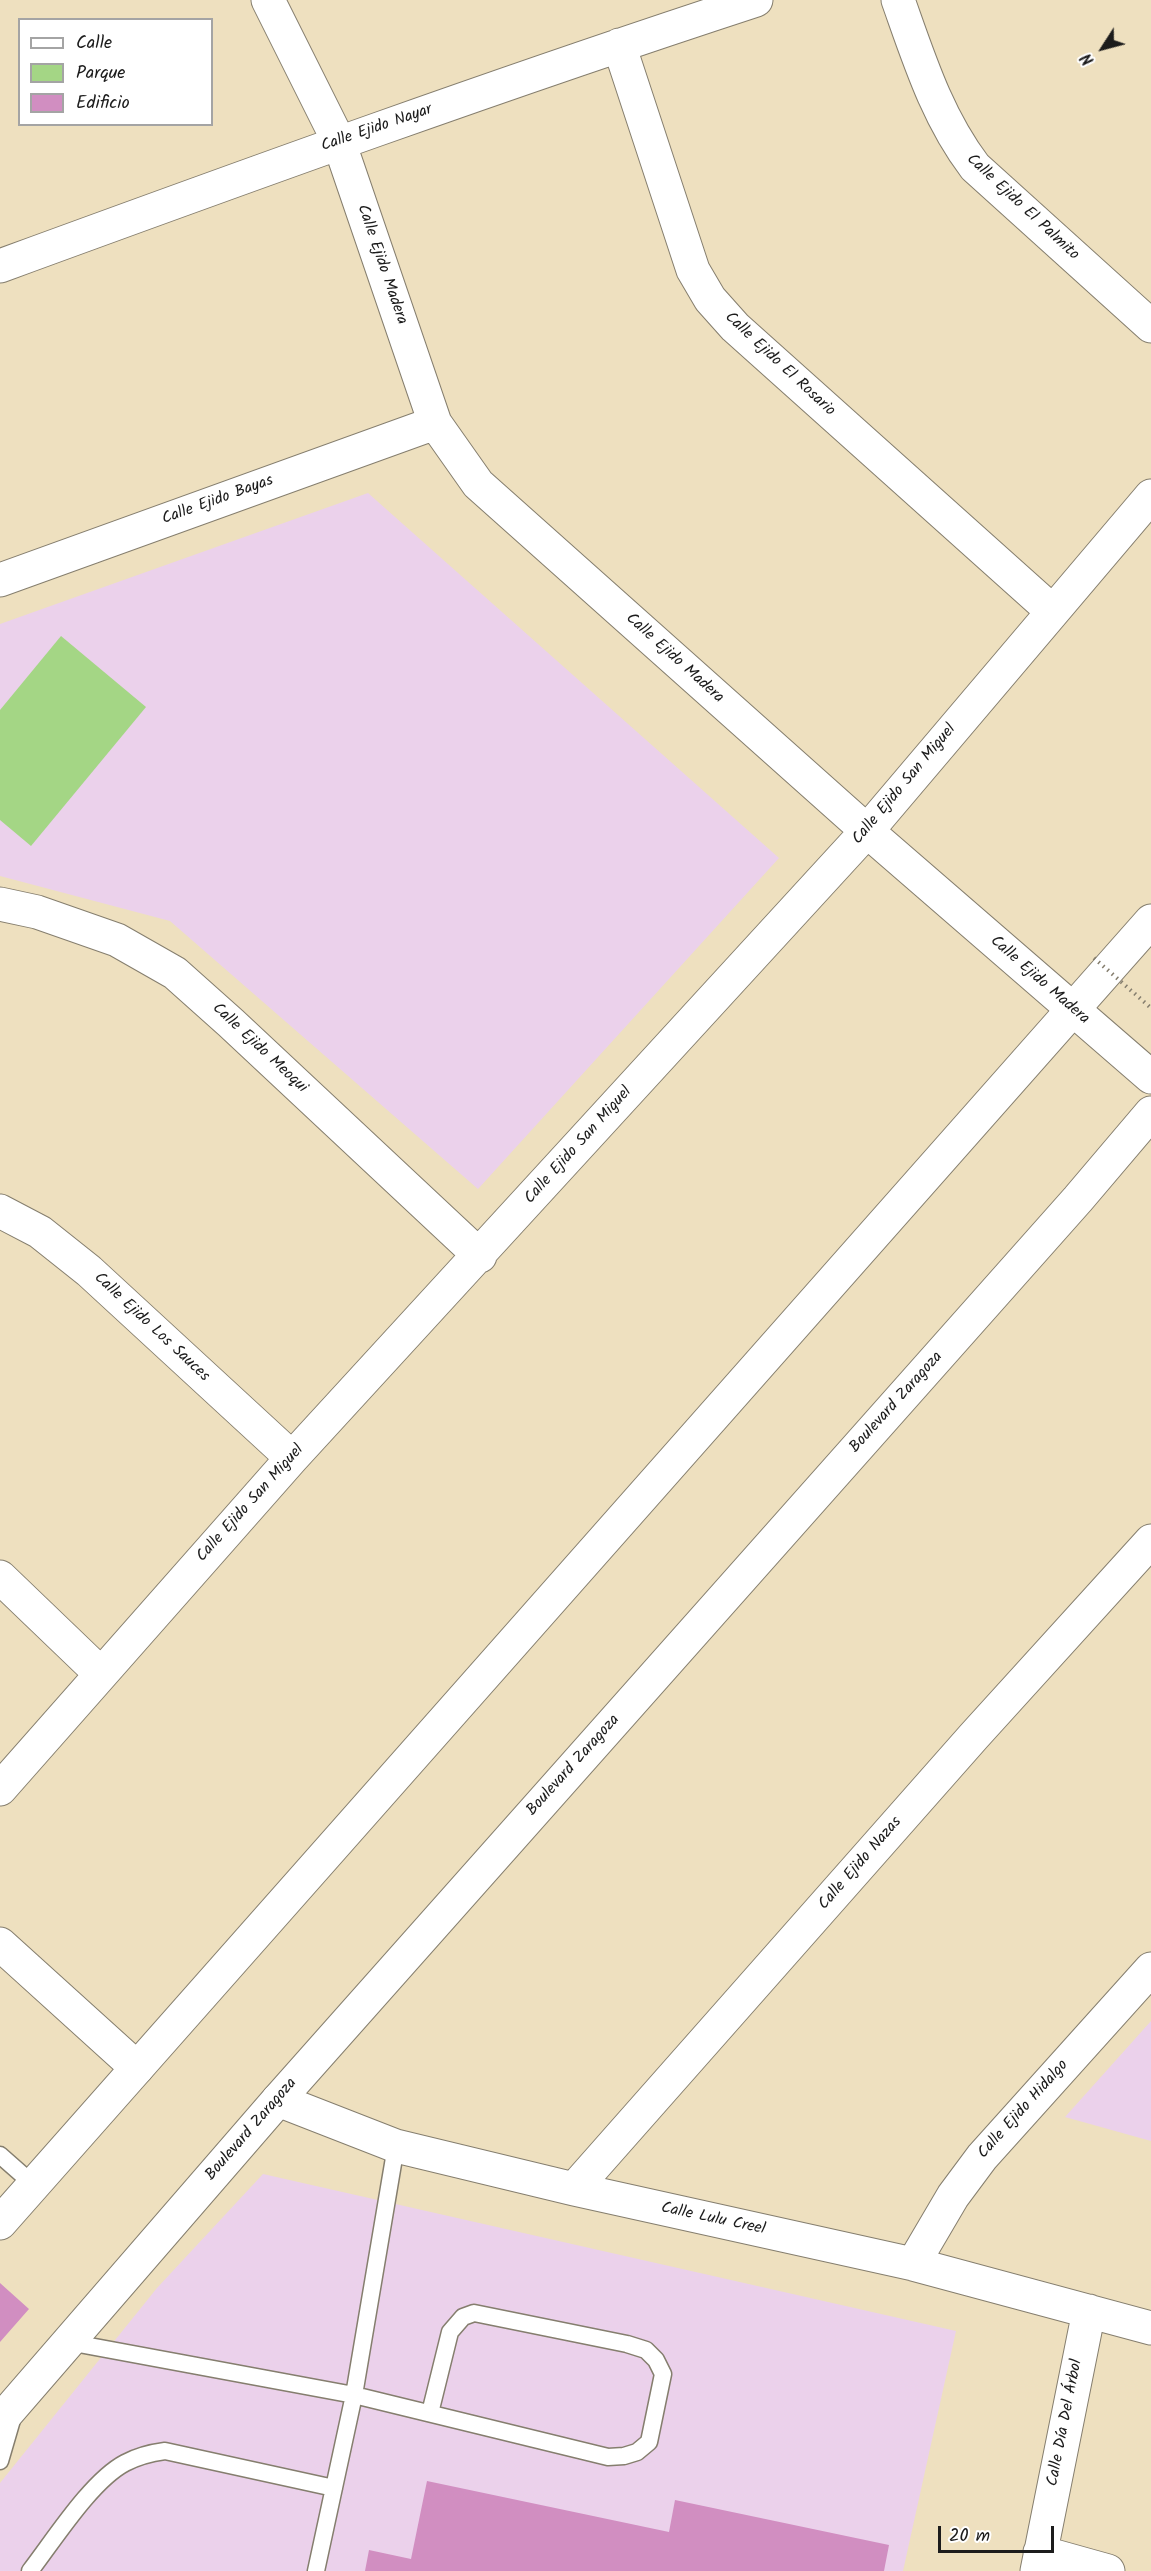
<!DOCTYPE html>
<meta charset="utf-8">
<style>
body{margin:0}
#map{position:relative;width:1151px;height:2571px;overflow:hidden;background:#eee0bf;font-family:Kalam,sans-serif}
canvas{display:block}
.legend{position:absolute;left:18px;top:18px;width:195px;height:108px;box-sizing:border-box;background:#fff;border:2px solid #a4a4a4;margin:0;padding:8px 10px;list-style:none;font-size:18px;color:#1c1c1c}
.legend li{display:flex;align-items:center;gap:12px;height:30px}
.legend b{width:30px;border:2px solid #a4a4a4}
.north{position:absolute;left:1073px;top:18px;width:60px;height:60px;-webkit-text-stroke:4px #fff;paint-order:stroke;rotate:234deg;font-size:16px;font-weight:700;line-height:24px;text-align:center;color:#1c1c1c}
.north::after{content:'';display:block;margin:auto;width:21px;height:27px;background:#1c1c1c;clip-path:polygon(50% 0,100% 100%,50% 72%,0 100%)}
.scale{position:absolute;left:938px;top:2526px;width:116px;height:27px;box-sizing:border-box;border:3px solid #1c1c1c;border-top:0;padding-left:8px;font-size:18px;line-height:21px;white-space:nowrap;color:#1c1c1c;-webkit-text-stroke:4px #fff;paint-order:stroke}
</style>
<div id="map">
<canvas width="1151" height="2571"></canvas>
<ul class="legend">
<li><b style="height:8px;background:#fff"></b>Calle</li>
<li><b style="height:16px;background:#a4d685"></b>Parque</li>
<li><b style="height:16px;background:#d18ec1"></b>Edificio</li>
</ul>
<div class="north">N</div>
<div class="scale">20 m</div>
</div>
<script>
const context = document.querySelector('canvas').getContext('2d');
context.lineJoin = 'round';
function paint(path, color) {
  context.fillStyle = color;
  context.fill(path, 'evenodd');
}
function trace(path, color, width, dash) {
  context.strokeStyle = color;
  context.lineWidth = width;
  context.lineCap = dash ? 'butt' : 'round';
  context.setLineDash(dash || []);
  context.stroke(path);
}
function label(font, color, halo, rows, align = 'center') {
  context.font = font + ' Kalam,sans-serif';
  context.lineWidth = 4.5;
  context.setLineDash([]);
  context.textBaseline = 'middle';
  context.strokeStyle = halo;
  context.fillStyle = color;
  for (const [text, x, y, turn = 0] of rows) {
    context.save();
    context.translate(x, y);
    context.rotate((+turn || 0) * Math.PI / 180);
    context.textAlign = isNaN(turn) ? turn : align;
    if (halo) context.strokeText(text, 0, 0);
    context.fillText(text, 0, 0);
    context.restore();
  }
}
const built = new Path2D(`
 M 368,493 L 779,858 L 478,1189 L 170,921 L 0,876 L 0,624 Z
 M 1151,2021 L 1151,2141 L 1065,2117 Z
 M 263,2174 L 956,2331 L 903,2571 L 0,2571 L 0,2483 L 157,2288 Z`);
const green = new Path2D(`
 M 61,636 L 146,707 L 31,846 L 0,820 L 0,710 Z`);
const building = new Path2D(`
 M 0,2283 L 29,2309 L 0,2342 Z
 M 427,2481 L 669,2532 L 675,2500 L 889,2545 L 884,2571 L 365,2571 L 369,2550 L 411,2559 Z`);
const service = new Path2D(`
 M 0,2155 L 34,2185
 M 68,2342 L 354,2395 L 608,2457 L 624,2456 L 637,2452 L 649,2442 L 663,2374 L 656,2360 L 646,2350 L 627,2344 L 474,2313 L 463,2317 L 450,2332 L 430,2413
 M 0,2461 L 14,2413
 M 30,2571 C 54,2540 91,2481 125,2463 C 138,2456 150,2453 165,2451 L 334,2488
 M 316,2571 L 354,2395 L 396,2146`);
const minor = new Path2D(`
 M 268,0 L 339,142 L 435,423 L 478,484 L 867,831 L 1151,1077
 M 898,0 C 919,59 937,117 975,167 L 1151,326
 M 619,45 L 693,270 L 710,299 L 735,327 L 1052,611
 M 0,266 C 251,174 502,83 756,0
 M 0,580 L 435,423
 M 0,904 L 37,912 L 117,940 L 175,973 L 231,1023 L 480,1256
 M 0,1211 L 40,1232 L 89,1271 L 292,1458
 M 0,1577 L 101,1674
 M 0,1789 L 292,1458 L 867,831 L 1151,496
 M 0,1944 L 137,2068
 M 278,2100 L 396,2146 L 574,2189 L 913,2264 L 1151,2328
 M 574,2189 L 974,1736 L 1151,1541
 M 913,2264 L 953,2196 L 982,2157 L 1151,1969
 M 1040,2552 L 1108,2571
 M 1037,2571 L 1089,2311`);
const primary = new Path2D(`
 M 0,2223 L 1151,921
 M 0,2421 L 278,2100 L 1078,1199 L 1151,1113`);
const pathBridge = new Path2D(`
 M 1094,958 L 1151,1008`);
const streetNames = [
 ["Calle Ejido Nayar",377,129,-19],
 ["Calle Ejido El Palmito",1022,208,43],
 ["Calle Ejido Madera",381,265,71],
 ["Calle Ejido El Rosario",779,365,43],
 ["Calle Ejido Bayas",218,501,-20],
 ["Calle Ejido Madera",674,659,42],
 ["Calle Ejido San Miguel",905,785,-50],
 ["Calle Ejido Madera",1039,981,41],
 ["Calle Ejido Meoqui",259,1049,43],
 ["Calle Ejido San Miguel",579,1146,-48],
 ["Calle Ejido Los Sauces",151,1328,43],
 ["Boulevard Zaragoza",897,1403,-48],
 ["Calle Ejido San Miguel",251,1504,-48],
 ["Boulevard Zaragoza",574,1766,-48],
 ["Calle Ejido Nazas",861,1864,-49],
 ["Calle Ejido Hidalgo",1024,2110,-48],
 ["Boulevard Zaragoza",252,2130,-49],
 ["Calle Lulu Creel",713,2220,12],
 ["Calle Día Del Árbol",1066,2423,-79]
];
paint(built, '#ebd1eb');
paint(green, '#a4d685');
paint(building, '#d18ec1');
trace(service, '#857e6e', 19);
trace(minor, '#857e6e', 35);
trace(primary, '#857e6e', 35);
trace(service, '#fff', 16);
trace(minor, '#fff', 33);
trace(primary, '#fff', 33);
trace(pathBridge, '#857e6e', 4, [1.5, 4.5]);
label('16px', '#1c1c1c', '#fff', streetNames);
</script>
